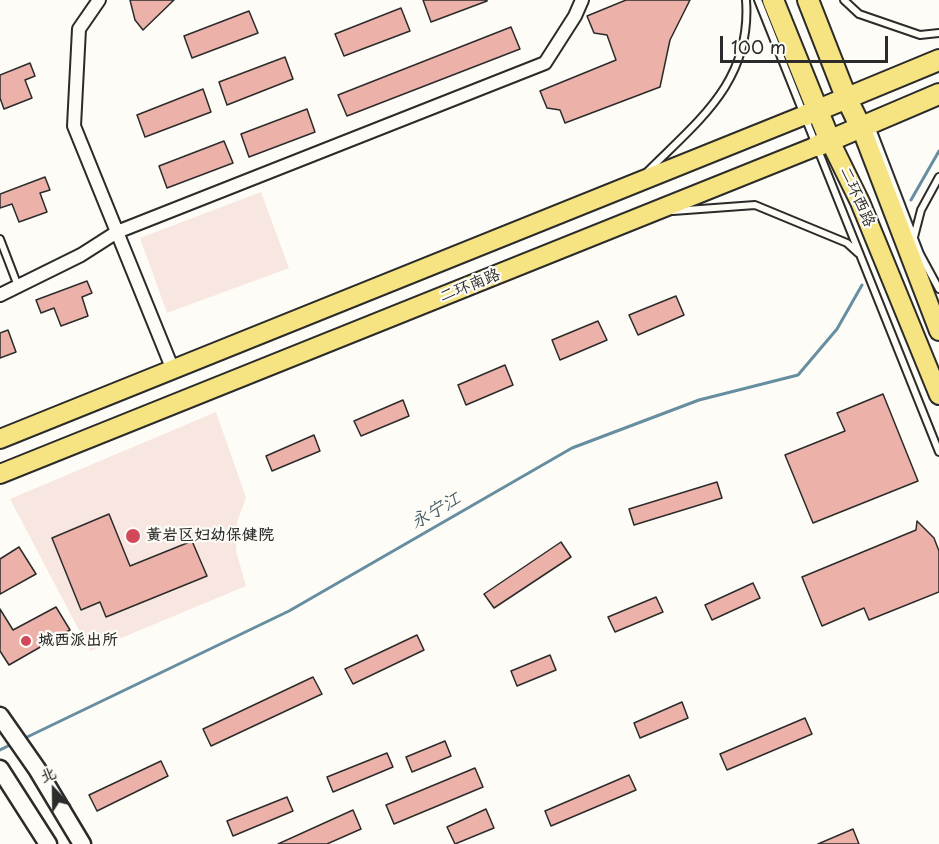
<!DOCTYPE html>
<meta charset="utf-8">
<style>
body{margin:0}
#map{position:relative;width:939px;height:844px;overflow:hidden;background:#fdfcf7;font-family:"Playpen Sans","LXGW WenKai TC",sans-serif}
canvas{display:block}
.north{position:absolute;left:24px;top:760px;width:60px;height:60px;-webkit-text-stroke:4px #fdfcf7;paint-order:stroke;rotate:338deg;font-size:16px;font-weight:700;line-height:24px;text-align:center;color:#2b2b2b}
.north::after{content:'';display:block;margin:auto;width:21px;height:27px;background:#2b2b2b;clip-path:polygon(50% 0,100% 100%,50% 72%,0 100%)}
.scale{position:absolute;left:720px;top:36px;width:168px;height:27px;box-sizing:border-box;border:3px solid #2b2b2b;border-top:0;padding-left:8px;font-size:18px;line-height:21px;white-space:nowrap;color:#2b2b2b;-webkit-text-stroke:4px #fdfcf7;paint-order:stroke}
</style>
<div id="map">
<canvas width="939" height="844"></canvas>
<div class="north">北</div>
<div class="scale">100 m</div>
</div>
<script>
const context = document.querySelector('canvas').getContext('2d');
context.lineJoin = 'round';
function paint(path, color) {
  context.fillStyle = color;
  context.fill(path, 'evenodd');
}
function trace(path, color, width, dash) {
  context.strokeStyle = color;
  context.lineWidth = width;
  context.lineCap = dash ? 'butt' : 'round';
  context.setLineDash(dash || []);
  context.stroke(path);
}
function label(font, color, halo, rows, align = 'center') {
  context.font = font + ' "Playpen Sans","LXGW WenKai TC",sans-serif';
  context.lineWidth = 4.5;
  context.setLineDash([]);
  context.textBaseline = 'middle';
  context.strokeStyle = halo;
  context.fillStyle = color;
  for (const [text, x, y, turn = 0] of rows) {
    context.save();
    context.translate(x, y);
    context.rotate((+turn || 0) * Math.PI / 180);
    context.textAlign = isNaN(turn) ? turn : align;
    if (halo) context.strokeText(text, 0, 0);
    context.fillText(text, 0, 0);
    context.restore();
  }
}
const built = new Path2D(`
 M 261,192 L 289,268 L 167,313 L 140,238 Z
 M 216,412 L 246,498 L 237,522 L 236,551 L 246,586 L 90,651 L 10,499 Z`);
const stream = new Path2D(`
 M 911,200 L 939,151
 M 23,739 L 289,611 L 572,448 L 699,400 L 798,375 L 837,329 L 862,285
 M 0,750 L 12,744`);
const building = new Path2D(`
 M 130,0 L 174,0 L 143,30 L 135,20 Z
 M 423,0 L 487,0 L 487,1 L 431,22 Z
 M 626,0 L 690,0 L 670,40 L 660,87 L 565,123 L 560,110 L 547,108 L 540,91 L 616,60 L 607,35 L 594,33 L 587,16 Z
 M 401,8 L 410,31 L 344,56 L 335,34 Z
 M 249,11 L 258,33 L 192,58 L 184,36 Z
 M 511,27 L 520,49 L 347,116 L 338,95 Z
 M 285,57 L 293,79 L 227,105 L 219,82 Z
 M 30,63 L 35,76 L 25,80 L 32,98 L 4,109 L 0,98 L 0,75 Z
 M 203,89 L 211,112 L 145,137 L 137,115 Z
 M 307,109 L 315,132 L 249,157 L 241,134 Z
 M 224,141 L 233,163 L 167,188 L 159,166 Z
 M 45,177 L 50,190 L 40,193 L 47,212 L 19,222 L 12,204 L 0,208 L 0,194 Z
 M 87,281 L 92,293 L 82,297 L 88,316 L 61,326 L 54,308 L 41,313 L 36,300 Z
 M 676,296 L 684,315 L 638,335 L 629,315 Z
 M 598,321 L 607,340 L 560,360 L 552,340 Z
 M 8,330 L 16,352 L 0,358 L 0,333 Z
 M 505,365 L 513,385 L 466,405 L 458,385 Z
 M 883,394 L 918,481 L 813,523 L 785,455 L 845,431 L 837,413 Z
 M 403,400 L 409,416 L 361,436 L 354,421 Z
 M 314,435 L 320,451 L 272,471 L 266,456 Z
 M 717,482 L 722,498 L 634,525 L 629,509 Z
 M 109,514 L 130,566 L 192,541 L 207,576 L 106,617 L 100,602 L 81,610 L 52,538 Z
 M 917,521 L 934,538 L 939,551 L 939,592 L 869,620 L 864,608 L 822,626 L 802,577 L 916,530 Z
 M 561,542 L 571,557 L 494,608 L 484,594 Z
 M 19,547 L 36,574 L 0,594 L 0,559 Z
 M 753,583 L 760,598 L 712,620 L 705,605 Z
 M 656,597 L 663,612 L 615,632 L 608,617 Z
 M 56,607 L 70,630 L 9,665 L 0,651 L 0,609 L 13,630 Z
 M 417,635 L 424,650 L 353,684 L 345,669 Z
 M 550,655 L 556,670 L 517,686 L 511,671 Z
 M 313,677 L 322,694 L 211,746 L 203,729 Z
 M 682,702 L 688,718 L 640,738 L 634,723 Z
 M 805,718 L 812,734 L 727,770 L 720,754 Z
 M 445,741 L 451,756 L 412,772 L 406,757 Z
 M 387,753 L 393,767 L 333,792 L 327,777 Z
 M 161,761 L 168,776 L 97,811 L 89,795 Z
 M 475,768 L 483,787 L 394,824 L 386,805 Z
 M 629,775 L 636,790 L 551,826 L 545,811 Z
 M 287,797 L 293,811 L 233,836 L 227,821 Z
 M 486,809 L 494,828 L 455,844 L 447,827 Z
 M 353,810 L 361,829 L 327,844 L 278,844 Z
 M 853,829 L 859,844 L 818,844 Z`);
const service = new Path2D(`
 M 758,0 L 939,452
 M 844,0 L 859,14 L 920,35 L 939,33
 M 871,126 L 920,254 L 939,289
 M 648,171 C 699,120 752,81 746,0
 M 673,211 L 755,205 L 847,243 L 858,253
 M 914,237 L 921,210 L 939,177
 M 0,239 L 18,286`);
const minor = new Path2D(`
 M 99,0 L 79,29 L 74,126 L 173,370
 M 0,295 L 81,255 L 117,232 L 545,63 L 575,16 L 582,0`);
const secondary = new Path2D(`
 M 0,716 L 37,769 L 82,844
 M 0,769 L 48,844`);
const primary = new Path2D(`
 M 862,130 L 939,331
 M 830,141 L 860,202 L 939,395
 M 0,439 L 805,115
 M 0,474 L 817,146`);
const trunk = new Path2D(`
 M 773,0 L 830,141
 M 808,0 L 846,97 L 862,130
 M 806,115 L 939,60
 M 817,146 L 939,94`);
const markers = [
 [133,536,8,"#d1495b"],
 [26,641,6,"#d1495b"]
];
const streetNames = [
 ["二环西路",857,197,66],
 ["二环南路",470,286,-22]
];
const poiNames = [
 ["黄岩区妇幼保健院",146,536],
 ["城西派出所",38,641]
];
const waterNames = [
 ["永宁江",436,511,-30]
];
paint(built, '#f8e6e0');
trace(stream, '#668da0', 3);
paint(building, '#ecb2a9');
trace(building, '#2b2b2b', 1.5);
trace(service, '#2b2b2b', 10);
trace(minor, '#2b2b2b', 16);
trace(secondary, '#2b2b2b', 21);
trace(primary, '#2b2b2b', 22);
trace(trunk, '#2b2b2b', 24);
trace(service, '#fdfcf7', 6);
trace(minor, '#fdfcf7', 12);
trace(secondary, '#fdfcf7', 16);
trace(primary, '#f6e381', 18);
trace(trunk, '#f6e381', 20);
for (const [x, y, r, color] of markers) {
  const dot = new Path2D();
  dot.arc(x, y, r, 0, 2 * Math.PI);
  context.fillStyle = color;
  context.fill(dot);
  trace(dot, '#fdfcf7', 2);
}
label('16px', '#2b2b2b', '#fdfcf7', streetNames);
label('bold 16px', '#2b2b2b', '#fdfcf7', poiNames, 'left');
label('italic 18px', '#485c66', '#fdfcf7', waterNames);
</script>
